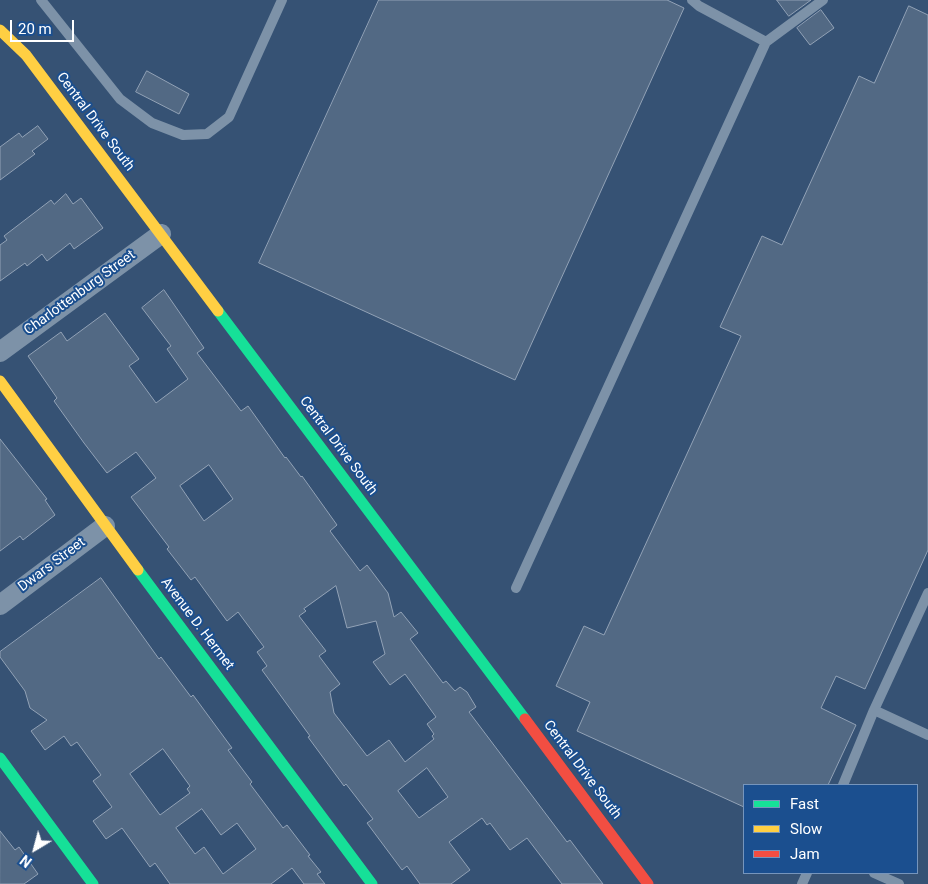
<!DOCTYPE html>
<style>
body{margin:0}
#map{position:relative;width:928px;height:884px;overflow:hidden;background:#365274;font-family:Roboto,sans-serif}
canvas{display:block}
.legend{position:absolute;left:743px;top:784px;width:175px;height:90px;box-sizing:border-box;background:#1b4f8f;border:1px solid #7695bc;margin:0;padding:6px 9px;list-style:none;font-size:15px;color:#fff}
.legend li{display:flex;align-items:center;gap:10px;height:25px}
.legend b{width:25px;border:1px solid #7695bc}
.north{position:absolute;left:10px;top:824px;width:50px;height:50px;-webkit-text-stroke:4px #1b4f8f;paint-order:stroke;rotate:217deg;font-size:14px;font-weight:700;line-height:20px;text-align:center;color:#fff}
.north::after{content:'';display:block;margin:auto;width:18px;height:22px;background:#fff;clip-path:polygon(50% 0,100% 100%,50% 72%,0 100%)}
.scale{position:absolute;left:10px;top:20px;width:64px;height:22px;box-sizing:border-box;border:2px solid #fff;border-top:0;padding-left:6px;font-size:15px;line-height:18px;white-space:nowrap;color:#fff;-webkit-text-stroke:4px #1b4f8f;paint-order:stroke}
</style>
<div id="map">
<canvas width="928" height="884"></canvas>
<ul class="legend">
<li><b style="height:6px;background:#16e098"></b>Fast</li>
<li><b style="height:6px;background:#ffcf43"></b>Slow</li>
<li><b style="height:6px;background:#f24e42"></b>Jam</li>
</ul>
<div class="north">N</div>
<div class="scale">20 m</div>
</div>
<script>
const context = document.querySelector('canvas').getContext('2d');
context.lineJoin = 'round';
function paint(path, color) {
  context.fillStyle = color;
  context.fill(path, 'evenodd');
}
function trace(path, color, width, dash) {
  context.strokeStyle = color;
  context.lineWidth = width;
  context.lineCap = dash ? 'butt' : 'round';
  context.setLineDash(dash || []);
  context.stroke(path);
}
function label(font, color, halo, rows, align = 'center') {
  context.font = font + ' Roboto,sans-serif';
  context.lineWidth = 4;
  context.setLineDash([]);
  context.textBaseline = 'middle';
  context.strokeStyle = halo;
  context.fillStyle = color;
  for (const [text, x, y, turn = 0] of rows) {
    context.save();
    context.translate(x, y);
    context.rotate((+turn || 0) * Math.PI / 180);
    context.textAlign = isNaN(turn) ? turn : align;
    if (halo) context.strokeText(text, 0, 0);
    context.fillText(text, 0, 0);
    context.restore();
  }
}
const building = new Path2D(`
 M 379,0 L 667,0 L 684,8 L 515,380 L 259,263 Z
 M 777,0 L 811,0 L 789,16 Z
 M 909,6 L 928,15 L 928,550 L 865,689 L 836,676 L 821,708 L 856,725 L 828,785 L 744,785 L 744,807 L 577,731 L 590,702 L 556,686 L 584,626 L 604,635 L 741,336 L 720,327 L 762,236 L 782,245 L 859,76 L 874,83 Z
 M 821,10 L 834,28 L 810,45 L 797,28 Z
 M 147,71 L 189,94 L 179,114 L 136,92 Z
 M 38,126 L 48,139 L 32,151 L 35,154 L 0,180 L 0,147 L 19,133 L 22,137 Z
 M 66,194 L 73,204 L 81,198 L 103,228 L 74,249 L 70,243 L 47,261 L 42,254 L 27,266 L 25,263 L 0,281 L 0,245 L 7,240 L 4,236 L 51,200 L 54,204 Z
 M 164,290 L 204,348 L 197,353 L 241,411 L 248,406 L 285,458 L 286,457 L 301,477 L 302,476 L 337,525 L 330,531 L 360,571 L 367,565 L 388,593 L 394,617 L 401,612 L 418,633 L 410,639 L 443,683 L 446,681 L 455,691 L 460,687 L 467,692 L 476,707 L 469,712 L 567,842 L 570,840 L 603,884 L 562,884 L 527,838 L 510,850 L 490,823 L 487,825 L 482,818 L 449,842 L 470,870 L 451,884 L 420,884 L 407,866 L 402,870 L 367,823 L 373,819 L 346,784 L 344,786 L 308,737 L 310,736 L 262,670 L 267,666 L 257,652 L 264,647 L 238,612 L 227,621 L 195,577 L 191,580 L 167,549 L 169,547 L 131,497 L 156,478 L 136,452 L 107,473 L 84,443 L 54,401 L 57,398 L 28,356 L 61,332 L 67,341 L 105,313 L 139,359 L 129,366 L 156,403 L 188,379 L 167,349 L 171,346 L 142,308 ZM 209,465 L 233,499 L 204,521 L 180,486 ZM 336,586 L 347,628 L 376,621 L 385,654 L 373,662 L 390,685 L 405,674 L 436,717 L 427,724 L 434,734 L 432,736 L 434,739 L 405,762 L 389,740 L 367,756 L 334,713 L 330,692 L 340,684 L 319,656 L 326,651 L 299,616 L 306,611 L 304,609 ZM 427,768 L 448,797 L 419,818 L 398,791 Z
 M 0,439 L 47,499 L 45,500 L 55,515 L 23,540 L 20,536 L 0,551 Z
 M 101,578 L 159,659 L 161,657 L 191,697 L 193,695 L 232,748 L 228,750 L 252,782 L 250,784 L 283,828 L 287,825 L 310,855 L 308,856 L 321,872 L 317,874 L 325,884 L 304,884 L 292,868 L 271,884 L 170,884 L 155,863 L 150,867 L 122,828 L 106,839 L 93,821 L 112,807 L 93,781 L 101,775 L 77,742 L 71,746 L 64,736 L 45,750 L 31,731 L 47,720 L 30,708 L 25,691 L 0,657 L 0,652 ZM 163,749 L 190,786 L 187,789 L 190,793 L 160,815 L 130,774 ZM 202,809 L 221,835 L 237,823 L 256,849 L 223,874 L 204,847 L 195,854 L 176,828 Z
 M 0,831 L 15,850 L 19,847 L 38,874 L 24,884 L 0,884 Z`);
const lane = new Path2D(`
 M 41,0 L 120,99 L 152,123 L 183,135 L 207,134 L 229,117 L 282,0
 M 692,0 L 699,6 L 766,42
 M 516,588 L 766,42 L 823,0
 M 874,710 L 928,735
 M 843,785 L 874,710 L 928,593
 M 874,873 L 899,884
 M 802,884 L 807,873`);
const street = new Path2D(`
 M 0,352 L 161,234
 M 0,605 L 105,526`);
const fast = new Path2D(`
 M 218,311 L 525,719
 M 138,570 L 372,884
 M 0,758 L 93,884`);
const slow = new Path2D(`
 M 0,30 L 26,55 L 218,311
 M 0,381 L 138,570`);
const jam = new Path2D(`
 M 525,719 L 648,884`);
const streetNames = [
 ["Central Drive South",95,122,53],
 ["Charlottenburg Street",80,293,-36],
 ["Central Drive South",338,446,53],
 ["Dwars Street",52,565,-37],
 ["Avenue D. Hermet",197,624,53],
 ["Central Drive South",582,770,53]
];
paint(building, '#526984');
trace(building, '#92a2b6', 1);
trace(lane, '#7d92a8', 10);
trace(street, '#7d92a8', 20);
trace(fast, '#16e098', 11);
trace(slow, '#ffcf43', 11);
trace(jam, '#f24e42', 11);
label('14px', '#fff', '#1b4f8f', streetNames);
</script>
